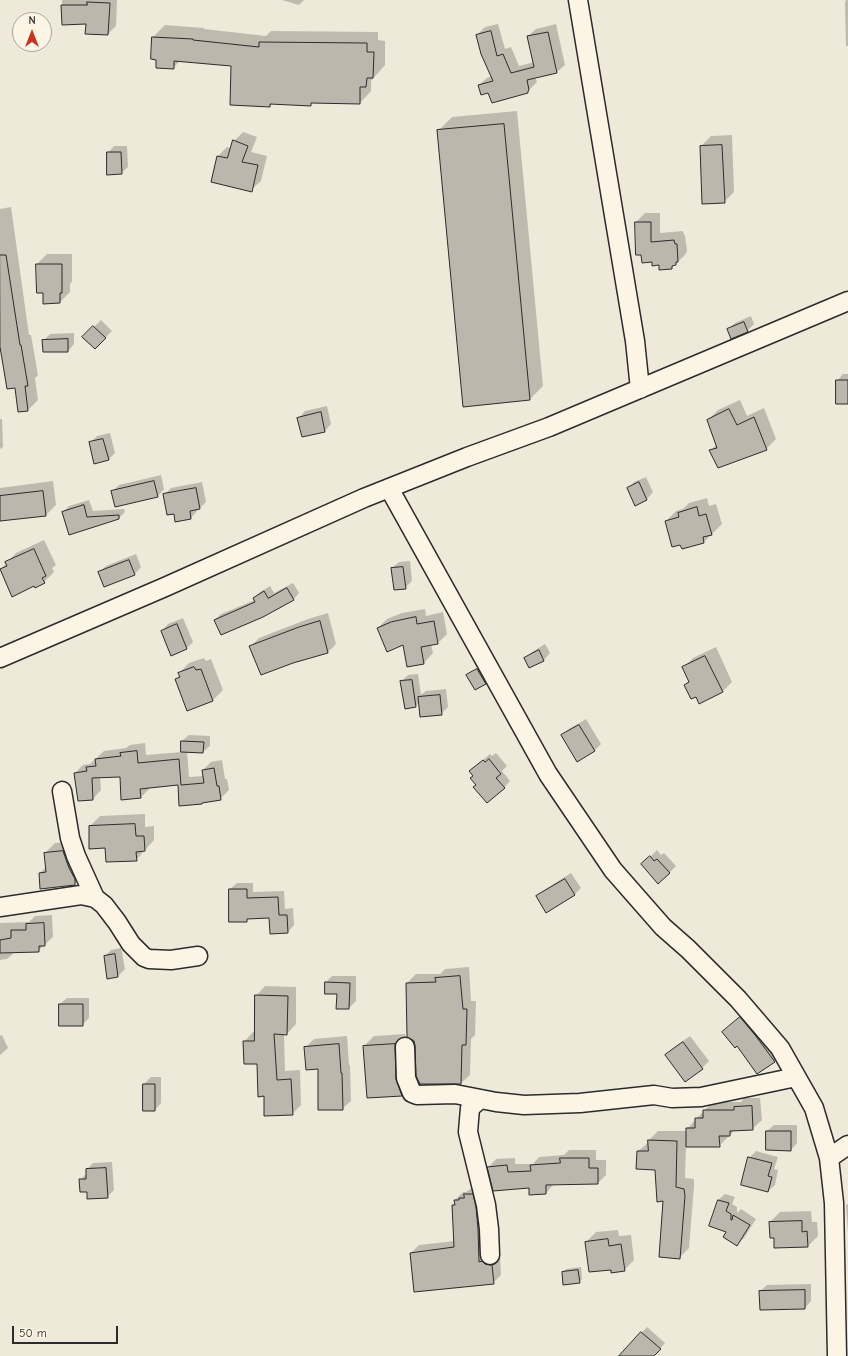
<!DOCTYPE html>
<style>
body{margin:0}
#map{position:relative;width:848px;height:1356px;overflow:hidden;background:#efe9da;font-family:"Comic Neue",sans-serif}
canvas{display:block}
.north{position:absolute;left:12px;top:12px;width:40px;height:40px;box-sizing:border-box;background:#fcf5e5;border:1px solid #a8a49b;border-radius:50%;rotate:0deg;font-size:11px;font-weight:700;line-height:16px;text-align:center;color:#2b2b2b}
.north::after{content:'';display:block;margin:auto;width:14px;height:18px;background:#c8321e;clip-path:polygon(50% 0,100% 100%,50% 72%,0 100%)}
.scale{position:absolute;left:12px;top:1326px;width:106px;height:18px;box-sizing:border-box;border:2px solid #2b2b2b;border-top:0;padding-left:5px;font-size:12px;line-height:14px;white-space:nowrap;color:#2b2b2b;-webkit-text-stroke:3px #fcf5e5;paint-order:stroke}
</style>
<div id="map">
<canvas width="848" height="1356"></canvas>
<div class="north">N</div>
<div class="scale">50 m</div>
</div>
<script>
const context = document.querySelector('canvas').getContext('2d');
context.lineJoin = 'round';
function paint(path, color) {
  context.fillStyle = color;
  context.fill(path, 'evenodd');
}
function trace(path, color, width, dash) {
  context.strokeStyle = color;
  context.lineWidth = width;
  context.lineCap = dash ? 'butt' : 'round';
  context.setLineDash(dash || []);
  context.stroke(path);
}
const shadow = new Path2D(`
 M 62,0 L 117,0 L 116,26 L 108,34 L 87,23 L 63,24 Z
 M 282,0 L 304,0 L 299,5 Z
 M 846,0 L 848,0 L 848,46 L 846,46 L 845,2 Z
 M 498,24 L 505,49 L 511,47 L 519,66 L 534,62 L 528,36 L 536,29 L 556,24 L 565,65 L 557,72 L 535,77 L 537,82 L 527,92 L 489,92 L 479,85 L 487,78 L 492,76 L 477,35 L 485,27 Z
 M 165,25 L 204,28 L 204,29 L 266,36 L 271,31 L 378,32 L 378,40 L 385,41 L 385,65 L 371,81 L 371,91 L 360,103 L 313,102 L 310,105 L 273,103 L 270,106 L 232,65 L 181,60 L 173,68 L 153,37 Z
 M 517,111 L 543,386 L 530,399 L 438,131 L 452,117 Z
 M 243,132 L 257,137 L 251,152 L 267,156 L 261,181 L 251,190 L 212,181 L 218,156 L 227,147 L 232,148 L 234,141 Z
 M 732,135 L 734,192 L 724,202 L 701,146 L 711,136 Z
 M 114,146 L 127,146 L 128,167 L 121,173 L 108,153 Z
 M 11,207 L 29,335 L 31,335 L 38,375 L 35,378 L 38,400 L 28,410 L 16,387 L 0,340 L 0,209 Z
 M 645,213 L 660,213 L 660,233 L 683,231 L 684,235 L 685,235 L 687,251 L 685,255 L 671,268 L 660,264 L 636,222 Z
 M 47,254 L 72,254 L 72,282 L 70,284 L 70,292 L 60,302 L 44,292 L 37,264 Z
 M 751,316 L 754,324 L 747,331 L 728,329 L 735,323 Z
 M 101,320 L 112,331 L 95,348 L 84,337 Z
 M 74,333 L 74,344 L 68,351 L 43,341 L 50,334 Z
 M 848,371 L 848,403 L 837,381 L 843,374 L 848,374 Z
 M 740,400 L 747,416 L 764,408 L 776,439 L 766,449 L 710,451 L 717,444 L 708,420 L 718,410 Z
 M 327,406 L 331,424 L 325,431 L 303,436 L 299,418 L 305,411 Z
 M 0,419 L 2,419 L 3,447 L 0,449 Z
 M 110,433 L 115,453 L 108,460 L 90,443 L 97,436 Z
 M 161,475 L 164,489 L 158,496 L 113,491 L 119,485 Z
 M 646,477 L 653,492 L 647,499 L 635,504 L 628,489 L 634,482 Z
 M 53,481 L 56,505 L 46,515 L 0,520 L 0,488 Z
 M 202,482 L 206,502 L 200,508 L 197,509 L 197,511 L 191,518 L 176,521 L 174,513 L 164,495 L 171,488 Z
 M 707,498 L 709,506 L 716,504 L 722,524 L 704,542 L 666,521 L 676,511 L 683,509 L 689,503 Z
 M 89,500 L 93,511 L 124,509 L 125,512 L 119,518 L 69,533 L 63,512 L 69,506 Z
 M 44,540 L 56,565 L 52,568 L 54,572 L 44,582 L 1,569 L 16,553 Z
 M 136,554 L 141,567 L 135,574 L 105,586 L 99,572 L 106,566 Z
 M 410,561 L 412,581 L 405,588 L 392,568 L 399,562 Z
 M 293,583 L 299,593 L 294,599 L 262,617 L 215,620 L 221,614 L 255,600 L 254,598 L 260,592 L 270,586 L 274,593 Z
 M 425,609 L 426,616 L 443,612 L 447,634 L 438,643 L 431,645 L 433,653 L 424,663 L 404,644 L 378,628 L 387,619 L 402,613 Z
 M 328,613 L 336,644 L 328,652 L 304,659 L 251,646 L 259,638 L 308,619 Z
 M 183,618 L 193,642 L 186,649 L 162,631 L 168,624 Z
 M 545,644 L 550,653 L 544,660 L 530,667 L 525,658 L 532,652 Z
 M 716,647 L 732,682 L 722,692 L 697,696 L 685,685 L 690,680 L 683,668 L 693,658 Z
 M 204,658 L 206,661 L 211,659 L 223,690 L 213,700 L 188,709 L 176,679 L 180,675 L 179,673 L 189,663 Z
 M 481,666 L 488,680 L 485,683 L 468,675 Z
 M 418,674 L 421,695 L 426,691 L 446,689 L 448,707 L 441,714 L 419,702 L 416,706 L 401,682 L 408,675 Z
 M 586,719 L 601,744 L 595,750 L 563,735 L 569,729 Z
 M 189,735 L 210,736 L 210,746 L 203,752 L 187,751 L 189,777 L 204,776 L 203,770 L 211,762 L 222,760 L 225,779 L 227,779 L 229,790 L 220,799 L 204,801 L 179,784 L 149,787 L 149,789 L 141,797 L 121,776 L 100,777 L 101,790 L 93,799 L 79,800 L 75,773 L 83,765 L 90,764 L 104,751 L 126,748 L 130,745 L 145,743 L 146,755 L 182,752 L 182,741 Z
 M 496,753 L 507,766 L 502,771 L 510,781 L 504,788 L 477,785 L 474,775 L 477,765 L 490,754 L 492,756 Z
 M 145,814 L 145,827 L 154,826 L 154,840 L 136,860 L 106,847 L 90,826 L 100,816 Z
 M 73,842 L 85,874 L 75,884 L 40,873 L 46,867 L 45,853 L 55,843 Z
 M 657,850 L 661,855 L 664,853 L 676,866 L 669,873 L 649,858 Z
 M 571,873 L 581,888 L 574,895 L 537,896 L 544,890 Z
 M 237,883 L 253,883 L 253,892 L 284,891 L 285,909 L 293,908 L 294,925 L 288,932 L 270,917 L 250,918 L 246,921 L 230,889 Z
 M 52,915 L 53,937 L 38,951 L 15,952 L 7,959 L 0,960 L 0,923 L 29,922 L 35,916 Z
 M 121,948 L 125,969 L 118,976 L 108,977 L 105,956 L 111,950 Z
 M 469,967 L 471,1001 L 476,1001 L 475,1035 L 471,1039 L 470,1075 L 461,1083 L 416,1046 L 414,1040 L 407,983 L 416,974 L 440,974 L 445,969 Z
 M 332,976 L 356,976 L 356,1001 L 349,1008 L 337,1008 L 338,993 L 326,982 Z
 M 265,986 L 296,987 L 296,1024 L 287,1034 L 284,1034 L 285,1071 L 300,1070 L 301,1105 L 292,1114 L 264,1095 L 258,1063 L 244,1042 L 253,1032 L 255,1032 L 256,996 Z
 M 67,998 L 89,998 L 89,1018 L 82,1025 L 60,1004 Z
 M 747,1011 L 781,1054 L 774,1061 L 737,1045 L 723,1032 Z
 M 405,1034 L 405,1068 L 412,1086 L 402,1095 L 364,1046 L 374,1036 Z
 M 2,1035 L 8,1048 L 0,1055 L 0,1036 Z
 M 347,1036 L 349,1065 L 350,1065 L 351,1101 L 342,1109 L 306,1047 L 314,1039 Z
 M 690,1036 L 709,1061 L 702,1068 L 685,1081 L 666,1055 L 673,1048 Z
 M 151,1077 L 161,1077 L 161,1103 L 155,1110 L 144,1110 L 144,1084 Z
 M 744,1098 L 760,1098 L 762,1120 L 752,1129 L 735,1130 L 719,1146 L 686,1146 L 685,1178 L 694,1179 L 694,1186 L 689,1248 L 680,1257 L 656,1169 L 638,1151 L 649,1142 L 649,1140 L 658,1131 L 687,1131 L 687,1129 L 696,1119 L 713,1102 L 741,1102 Z
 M 774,1125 L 797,1125 L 797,1143 L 791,1150 L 767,1131 Z
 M 569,1150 L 596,1150 L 596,1160 L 606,1160 L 606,1175 L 598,1183 L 554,1184 L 546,1193 L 530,1187 L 489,1167 L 496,1159 L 515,1158 L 515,1164 L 533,1164 L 539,1157 L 564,1155 Z
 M 756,1151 L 778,1157 L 774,1169 L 778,1170 L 775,1185 L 768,1191 L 749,1158 Z
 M 112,1162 L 114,1190 L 107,1197 L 88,1191 L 80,1180 L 87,1173 L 87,1169 L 93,1163 Z
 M 473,1187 L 494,1257 L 500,1257 L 501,1275 L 493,1283 L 411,1253 L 419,1245 L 455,1241 L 453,1205 L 456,1203 L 455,1200 L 463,1192 L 466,1192 Z
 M 725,1194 L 735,1197 L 732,1204 L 737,1207 L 737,1213 L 741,1209 L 756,1219 L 744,1238 L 737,1244 L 728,1231 L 718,1200 Z
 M 848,1204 L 848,1234 L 846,1205 Z
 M 811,1211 L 812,1222 L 817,1222 L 818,1236 L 808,1246 L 774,1237 L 770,1222 L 780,1212 Z
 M 618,1230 L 619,1236 L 631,1235 L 634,1260 L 624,1270 L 612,1268 L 586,1242 L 596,1232 Z
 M 581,1267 L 582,1279 L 579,1282 L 563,1272 L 566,1269 Z
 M 811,1284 L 811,1301 L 805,1308 L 760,1291 L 767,1285 Z
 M 647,1327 L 665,1343 L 654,1356 L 620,1356 Z`);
const building = new Path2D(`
 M 87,2 L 110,3 L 108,35 L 85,34 L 86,24 L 62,25 L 61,5 L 87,5 Z
 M 491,31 L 497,56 L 503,54 L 511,73 L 534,67 L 527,36 L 548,32 L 557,73 L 527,80 L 529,90 L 528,91 L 528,93 L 492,103 L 488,93 L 481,95 L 478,85 L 493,81 L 481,54 L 476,35 Z
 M 152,37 L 193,39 L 193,40 L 259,47 L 259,42 L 367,43 L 367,52 L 374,52 L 373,78 L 367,78 L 366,87 L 360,87 L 360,104 L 311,103 L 311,106 L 270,104 L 270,107 L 230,105 L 231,66 L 174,61 L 174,69 L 156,68 L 156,60 L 151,59 Z
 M 504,124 L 530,400 L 463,407 L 437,130 Z
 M 233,140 L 248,146 L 242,162 L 258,165 L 252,192 L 211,182 L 217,156 L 227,158 Z
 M 722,145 L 725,203 L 702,204 L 700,146 Z
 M 107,152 L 121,152 L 122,174 L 107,175 Z
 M 635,222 L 651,222 L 651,242 L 674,240 L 675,244 L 677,244 L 678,262 L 676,262 L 676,265 L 672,266 L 672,269 L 659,270 L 659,265 L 652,266 L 652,262 L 642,263 L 641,255 L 636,255 Z
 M 0,255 L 6,255 L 20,345 L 21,345 L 28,386 L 25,386 L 28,411 L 18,412 L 15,388 L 7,389 L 0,347 Z
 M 36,264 L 62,264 L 62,293 L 60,293 L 60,303 L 43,304 L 43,293 L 37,293 Z
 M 744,322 L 748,332 L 731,339 L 727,329 Z
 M 93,326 L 106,338 L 95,349 L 82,337 Z
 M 68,339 L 68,352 L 43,352 L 42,340 Z
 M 836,380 L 848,380 L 848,404 L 836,404 Z
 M 729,409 L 737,425 L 754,417 L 767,450 L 718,468 L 709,450 L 717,448 L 707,420 Z
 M 321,412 L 325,432 L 302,437 L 297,418 Z
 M 103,439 L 109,460 L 94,464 L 89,442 Z
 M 154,481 L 158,497 L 115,507 L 111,491 Z
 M 639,482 L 647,500 L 635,506 L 627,488 Z
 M 196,488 L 200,509 L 190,511 L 191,519 L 175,522 L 174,514 L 167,515 L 163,494 Z
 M 43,491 L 46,516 L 0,521 L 0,496 Z
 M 84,505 L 87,517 L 119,515 L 119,519 L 69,535 L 62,512 Z
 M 697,507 L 699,516 L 706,514 L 712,535 L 703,537 L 704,543 L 682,549 L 680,545 L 672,547 L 665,521 L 679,517 L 678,513 Z
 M 34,549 L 46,576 L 42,578 L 45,583 L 35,588 L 34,586 L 12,597 L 0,569 L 7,566 L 5,562 Z
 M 129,560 L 135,575 L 104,587 L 98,572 Z
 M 403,567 L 406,589 L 394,590 L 391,568 Z
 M 287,588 L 294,600 L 263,617 L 221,635 L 214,620 L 255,602 L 253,598 L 264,591 L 268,598 Z
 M 416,617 L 417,624 L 434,621 L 438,644 L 421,647 L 424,664 L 407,667 L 403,645 L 387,652 L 377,628 L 391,622 Z
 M 320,621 L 328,653 L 293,663 L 261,675 L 249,646 L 299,627 Z
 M 177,624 L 187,649 L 171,656 L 161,631 Z
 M 539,650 L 544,661 L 529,668 L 524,658 Z
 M 705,656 L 723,692 L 699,704 L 696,697 L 691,699 L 684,685 L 689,682 L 682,667 Z
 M 194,667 L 196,670 L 201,669 L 213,701 L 187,711 L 175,679 L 180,677 L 178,673 Z
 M 477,669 L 486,684 L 475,690 L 466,675 Z
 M 412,680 L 416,707 L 405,709 L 400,681 Z
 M 440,695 L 442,715 L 420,717 L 418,697 Z
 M 579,725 L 595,751 L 577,762 L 561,735 Z
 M 181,741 L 204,742 L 203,753 L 181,752 Z
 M 137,751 L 138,763 L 179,759 L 181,785 L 204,783 L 202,770 L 214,768 L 217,786 L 219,786 L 221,800 L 202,803 L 202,804 L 179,806 L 178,785 L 140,789 L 141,798 L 121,800 L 120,777 L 92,778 L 93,800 L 78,801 L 74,773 L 87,771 L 86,767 L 96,766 L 95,759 L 121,756 L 120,753 Z
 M 489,759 L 501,774 L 496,778 L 505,788 L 487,803 L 473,787 L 476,785 L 470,778 L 473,776 L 469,771 L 483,760 L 485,762 Z
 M 135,824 L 136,836 L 144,836 L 145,851 L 136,852 L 137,861 L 106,862 L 105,848 L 89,849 L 89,826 Z
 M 63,851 L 69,868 L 75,879 L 75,885 L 40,889 L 39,873 L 46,872 L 44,853 Z
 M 650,856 L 654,861 L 657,859 L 670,873 L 658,884 L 641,864 Z
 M 565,879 L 575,895 L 546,913 L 536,896 Z
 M 229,889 L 247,889 L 247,898 L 278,897 L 279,915 L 287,915 L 288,933 L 270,934 L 269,918 L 247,919 L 247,922 L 229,922 Z
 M 44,923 L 45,946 L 39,946 L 39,952 L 0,953 L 0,940 L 11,938 L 11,930 L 26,930 L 26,924 Z
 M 115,954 L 118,977 L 107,979 L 104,956 Z
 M 460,976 L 463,1009 L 467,1009 L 466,1045 L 462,1045 L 461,1084 L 420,1084 L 416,1076 L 415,1046 L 414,1041 L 407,1037 L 406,983 L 436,982 L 435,978 Z
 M 325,982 L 350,983 L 349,1009 L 336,1009 L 337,994 L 325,994 Z
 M 255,995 L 288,996 L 287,1035 L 274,1034 L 277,1080 L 291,1079 L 293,1115 L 264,1116 L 264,1096 L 258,1097 L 257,1064 L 244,1064 L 243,1041 L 254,1041 Z
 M 59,1004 L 83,1004 L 83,1026 L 59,1026 Z
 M 740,1017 L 755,1035 L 775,1062 L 757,1074 L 737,1046 L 735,1048 L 722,1032 Z
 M 683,1042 L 703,1069 L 685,1082 L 665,1055 Z
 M 339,1044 L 341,1073 L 342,1073 L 343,1110 L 318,1110 L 318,1069 L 306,1070 L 304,1047 Z
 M 395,1044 L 396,1079 L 402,1096 L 367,1098 L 363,1046 Z
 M 143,1084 L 155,1084 L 155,1111 L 143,1111 Z
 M 752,1106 L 753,1130 L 730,1131 L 730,1136 L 719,1136 L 720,1147 L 686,1147 L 686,1128 L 695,1128 L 695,1118 L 703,1118 L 703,1110 L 734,1110 L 734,1107 Z
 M 766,1131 L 791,1131 L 791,1151 L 766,1150 Z
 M 648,1140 L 677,1141 L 676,1187 L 684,1189 L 685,1196 L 680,1259 L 659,1257 L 663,1201 L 657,1202 L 655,1170 L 636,1169 L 637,1151 L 648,1151 Z
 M 748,1157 L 772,1163 L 768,1176 L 772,1177 L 768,1192 L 741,1185 Z
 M 560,1158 L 589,1158 L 589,1168 L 598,1168 L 598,1184 L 546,1185 L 546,1194 L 529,1195 L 529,1188 L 493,1191 L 487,1167 L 507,1165 L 508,1172 L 531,1171 L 530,1165 L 560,1163 Z
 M 106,1168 L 108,1198 L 87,1199 L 87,1192 L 80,1192 L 79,1179 L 86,1179 L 86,1169 Z
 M 464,1194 L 473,1194 L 476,1207 L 478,1229 L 479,1262 L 482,1261 L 485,1264 L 492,1265 L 494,1284 L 414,1292 L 410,1253 L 454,1247 L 452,1205 L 455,1205 L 454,1200 L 459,1200 L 459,1198 L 464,1198 Z
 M 718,1200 L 729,1203 L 726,1211 L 731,1214 L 731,1220 L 732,1220 L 733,1215 L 750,1225 L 737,1246 L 723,1237 L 726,1232 L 709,1226 Z
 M 802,1221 L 802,1232 L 807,1231 L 808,1247 L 774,1248 L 774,1238 L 770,1238 L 769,1222 Z
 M 608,1239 L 609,1246 L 621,1244 L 625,1271 L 611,1273 L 611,1270 L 589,1272 L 585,1242 Z
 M 578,1270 L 580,1283 L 563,1285 L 562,1272 Z
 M 805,1290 L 805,1309 L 760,1310 L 759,1291 Z
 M 641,1332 L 661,1349 L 654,1356 L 619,1356 Z`);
const minor = new Path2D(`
 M 578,0 L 635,341 L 640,389
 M 389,488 L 548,774 L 613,870 L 663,927 L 688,949 L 738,999 L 780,1048 L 814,1108 L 829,1158 L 834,1203 L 837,1356
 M 0,658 L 165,587 L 364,498 L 467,457 L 549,427 L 848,301
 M 62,791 L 70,838 L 76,856 L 95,898
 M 0,907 L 81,895 L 95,898 L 104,905 L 117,922 L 131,944 L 144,957 L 149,959 L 171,960 L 198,956
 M 405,1047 L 406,1078 L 412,1093 L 417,1095 L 455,1094 L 496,1102 L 524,1105 L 580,1103 L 654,1095 L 672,1098 L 701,1097 L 796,1077
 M 480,1099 L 470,1108 L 468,1132 L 486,1205 L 489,1229 L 490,1255
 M 829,1158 L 848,1145`);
paint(shadow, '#0003');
paint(building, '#bcb7ac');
trace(building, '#2b2b2b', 1);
trace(minor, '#2b2b2b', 21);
trace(minor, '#fcf5e5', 18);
</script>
